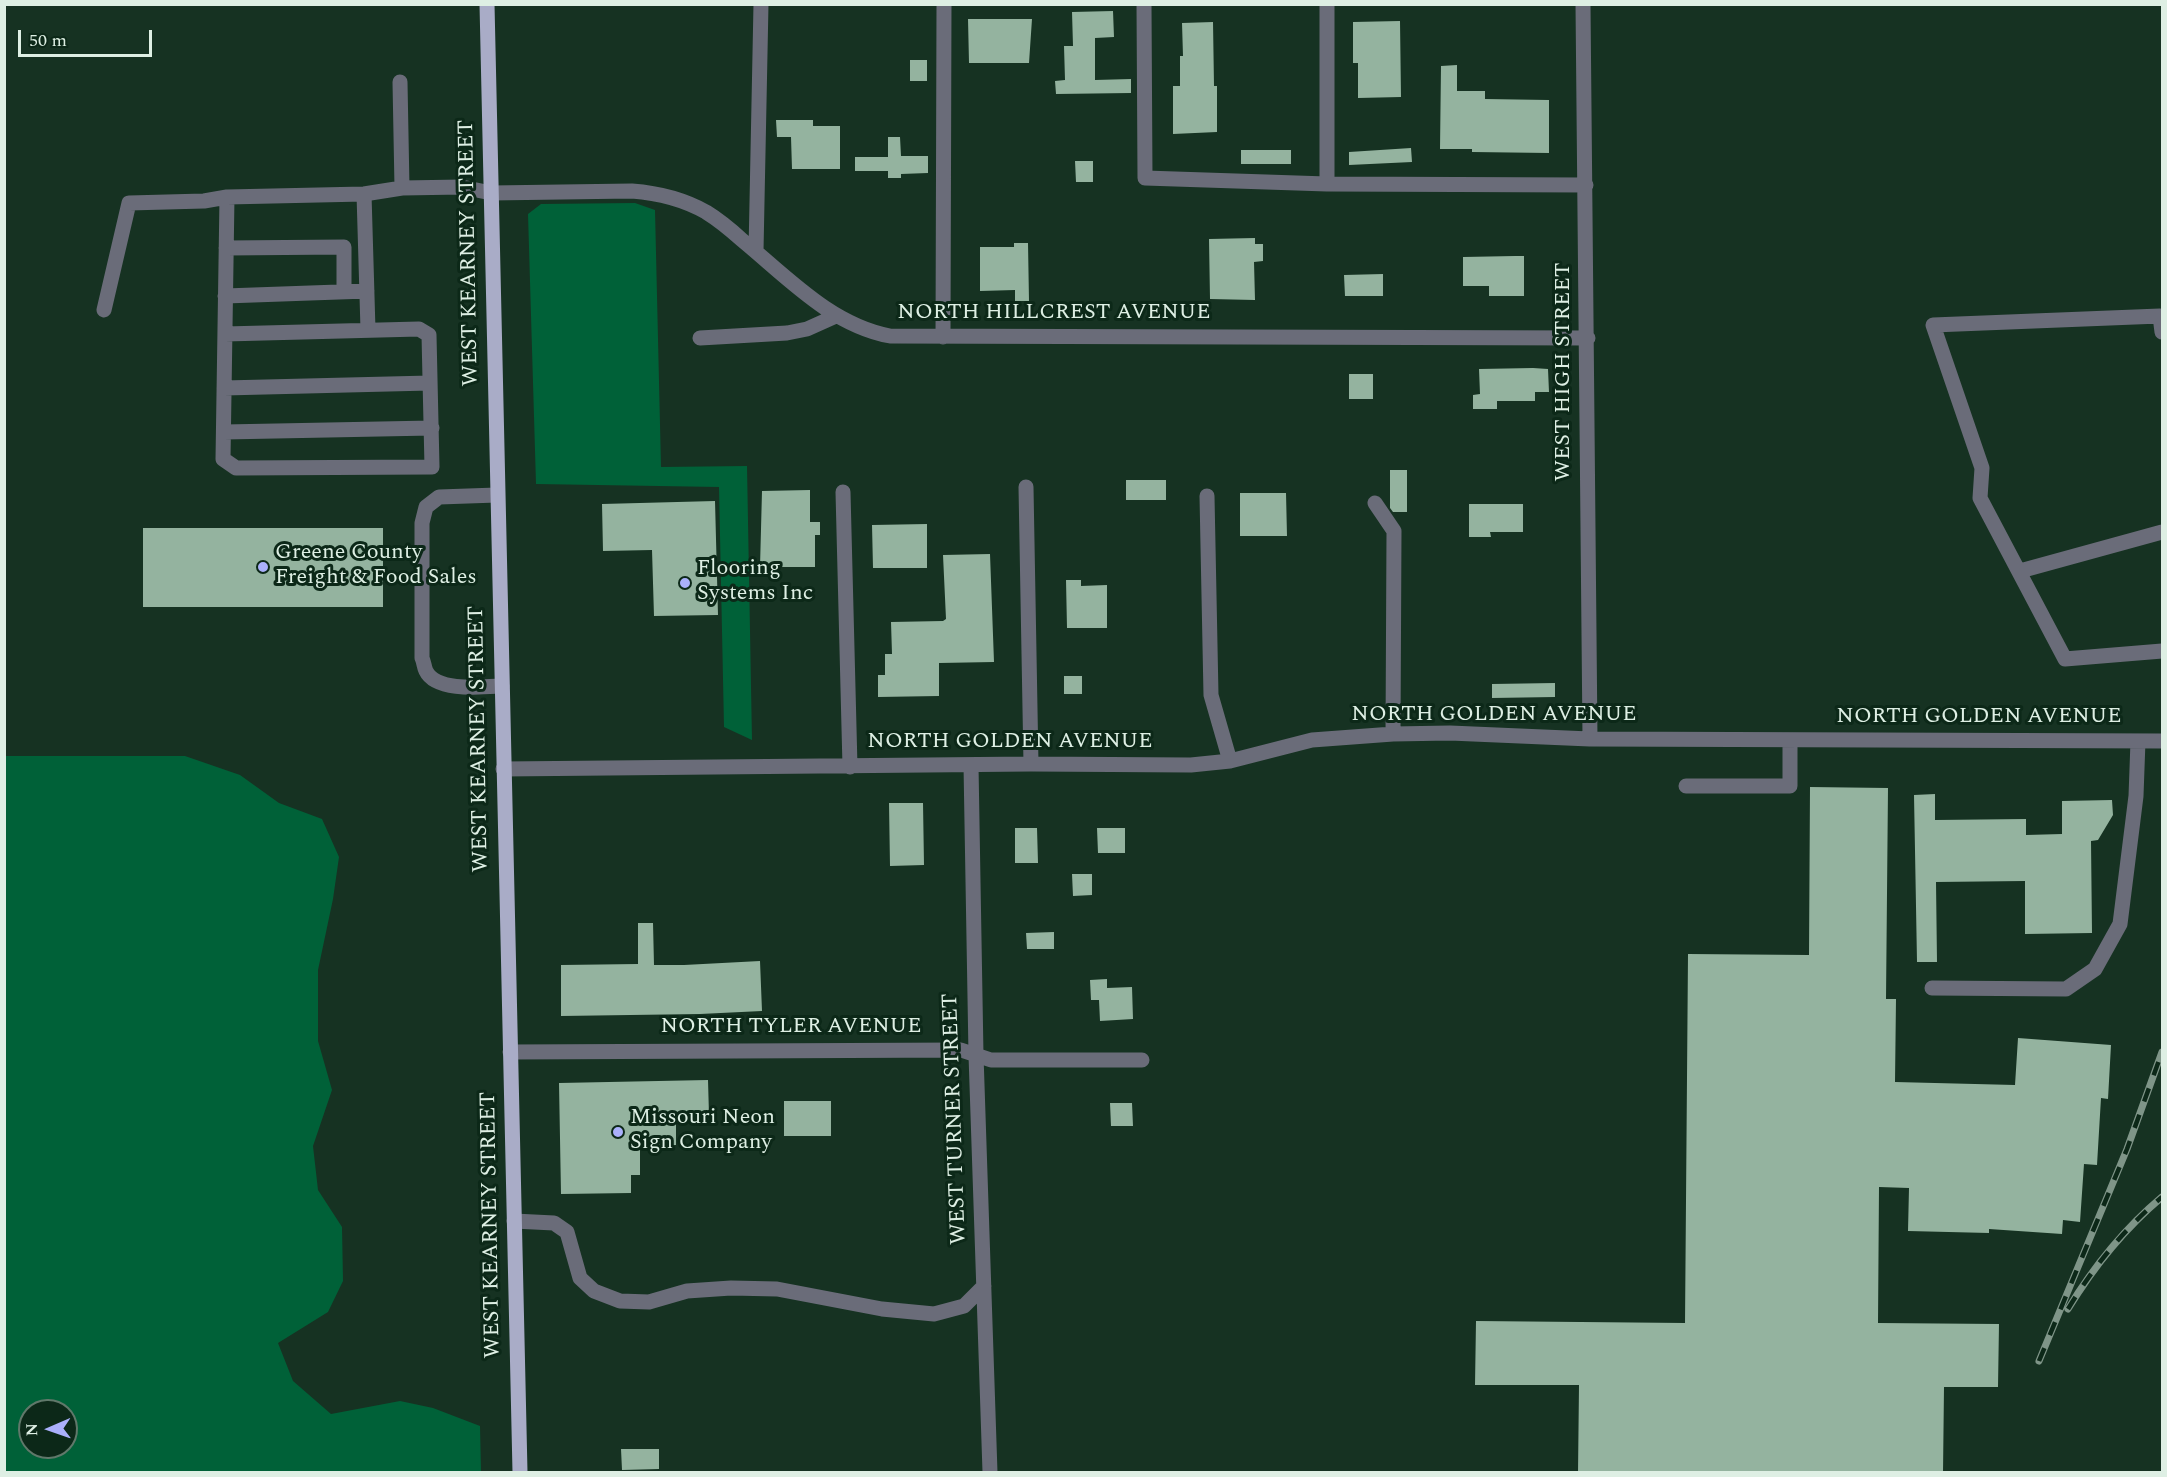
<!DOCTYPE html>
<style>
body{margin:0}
#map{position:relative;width:2167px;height:1477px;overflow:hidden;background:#163222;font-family:Spectral,serif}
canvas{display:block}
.frame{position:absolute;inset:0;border:6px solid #deefe4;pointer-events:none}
.north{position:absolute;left:18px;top:1399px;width:60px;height:60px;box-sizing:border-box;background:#0c2818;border:2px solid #60786a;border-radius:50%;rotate:268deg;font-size:16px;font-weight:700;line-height:24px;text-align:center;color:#deefe4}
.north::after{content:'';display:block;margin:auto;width:21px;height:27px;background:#aab0fb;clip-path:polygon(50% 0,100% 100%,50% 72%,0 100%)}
.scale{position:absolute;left:18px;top:30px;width:134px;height:27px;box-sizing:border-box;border:3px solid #deefe4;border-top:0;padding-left:8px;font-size:18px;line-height:21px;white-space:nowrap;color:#deefe4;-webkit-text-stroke:4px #0c2818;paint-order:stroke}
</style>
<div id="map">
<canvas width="2167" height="1477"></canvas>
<div class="frame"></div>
<div class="north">N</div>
<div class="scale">50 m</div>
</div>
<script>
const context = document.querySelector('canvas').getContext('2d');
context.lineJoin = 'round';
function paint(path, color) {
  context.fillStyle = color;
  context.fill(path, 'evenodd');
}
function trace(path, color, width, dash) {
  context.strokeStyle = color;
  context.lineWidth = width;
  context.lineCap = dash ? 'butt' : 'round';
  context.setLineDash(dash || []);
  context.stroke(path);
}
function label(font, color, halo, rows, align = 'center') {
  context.font = font + ' Spectral,serif';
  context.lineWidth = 6;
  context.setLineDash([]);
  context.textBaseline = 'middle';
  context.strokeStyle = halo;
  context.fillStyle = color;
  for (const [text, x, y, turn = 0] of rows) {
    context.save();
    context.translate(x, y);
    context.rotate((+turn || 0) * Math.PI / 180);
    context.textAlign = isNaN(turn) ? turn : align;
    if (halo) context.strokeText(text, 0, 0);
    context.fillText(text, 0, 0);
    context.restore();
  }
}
const forest = new Path2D(`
 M 635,203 L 655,210 L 661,467 L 747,466 L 752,740 L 724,727 L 719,487 L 536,484 L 528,214 L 541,204 Z
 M 5,756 L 185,756 L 240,775 L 279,803 L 322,819 L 339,857 L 333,899 L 318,970 L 318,1041 L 332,1090 L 313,1146 L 318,1190 L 342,1227 L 343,1281 L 328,1312 L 278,1343 L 293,1381 L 331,1414 L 400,1401 L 433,1408 L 480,1426 L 481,1472 L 5,1472 ZM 30,1411 L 66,1411 L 66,1447 L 30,1447 Z`);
const building = new Path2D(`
 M 1113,11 L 1114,37 L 1095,38 L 1095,80 L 1131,79 L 1131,93 L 1056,94 L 1055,81 L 1065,80 L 1064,46 L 1073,46 L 1072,12 Z
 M 968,19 L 1032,19 L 1029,63 L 969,63 Z
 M 1400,21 L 1401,97 L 1358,98 L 1358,63 L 1353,63 L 1353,22 Z
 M 1213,22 L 1214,86 L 1217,86 L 1217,132 L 1173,134 L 1173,86 L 1180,86 L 1180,56 L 1183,56 L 1182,23 Z
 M 910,60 L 927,60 L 927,81 L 910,81 Z
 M 1457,65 L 1457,91 L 1485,91 L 1485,99 L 1549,100 L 1549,153 L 1472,152 L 1472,149 L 1440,149 L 1441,66 Z
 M 776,120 L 813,120 L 813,126 L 840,126 L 840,169 L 792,169 L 791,137 L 777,137 Z
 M 888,137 L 900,137 L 901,156 L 928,156 L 928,173 L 901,174 L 901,178 L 888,178 L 888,171 L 855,171 L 855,157 L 888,157 Z
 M 1411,148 L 1412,162 L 1349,165 L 1349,152 Z
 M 1241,150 L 1291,150 L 1291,164 L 1241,164 Z
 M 1075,161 L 1093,161 L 1093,182 L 1076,182 Z
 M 1255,238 L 1255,244 L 1263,244 L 1263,261 L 1254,262 L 1255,300 L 1210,299 L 1209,239 Z
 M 1014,243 L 1028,243 L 1029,301 L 1015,301 L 1015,290 L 980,291 L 980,247 L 1014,247 Z
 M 1515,256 L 1524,256 L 1524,296 L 1489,296 L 1489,286 L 1463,286 L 1463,257 Z
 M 1383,274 L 1383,296 L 1345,296 L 1344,275 Z
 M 1533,368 L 1548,369 L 1549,392 L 1535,392 L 1535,401 L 1497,401 L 1497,409 L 1473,409 L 1473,395 L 1480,394 L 1479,369 Z
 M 1349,374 L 1373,374 L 1373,399 L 1349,399 Z
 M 1390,470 L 1407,470 L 1407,512 L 1393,512 L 1390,508 Z
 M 1126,480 L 1166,480 L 1166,500 L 1126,500 Z
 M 810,490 L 810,522 L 820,522 L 820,535 L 815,535 L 815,567 L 760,567 L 762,491 Z
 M 1240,493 L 1286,493 L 1287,536 L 1240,536 Z
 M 715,501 L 718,615 L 654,616 L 652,550 L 603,551 L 602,504 Z
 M 1469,504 L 1523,504 L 1523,532 L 1490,532 L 1491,537 L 1469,537 Z
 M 927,524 L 927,568 L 873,568 L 872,525 Z
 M 143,528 L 383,528 L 383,607 L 143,607 Z
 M 990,554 L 994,662 L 939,663 L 939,696 L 878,697 L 878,675 L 885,675 L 885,654 L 892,654 L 891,622 L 943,621 L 946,619 L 943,555 Z
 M 1066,580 L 1081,580 L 1081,586 L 1107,585 L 1107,628 L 1067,628 Z
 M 1064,676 L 1082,676 L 1082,694 L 1064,694 Z
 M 1555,683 L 1555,697 L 1492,698 L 1492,684 Z
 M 1810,787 L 1888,788 L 1886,999 L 1896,999 L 1895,1082 L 2015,1085 L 2018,1038 L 2111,1045 L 2108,1099 L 2101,1098 L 2097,1165 L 2084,1164 L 2080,1222 L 2063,1220 L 2062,1234 L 1989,1229 L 1989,1233 L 1908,1231 L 1909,1188 L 1879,1187 L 1878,1323 L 1999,1324 L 1998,1387 L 1944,1387 L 1943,1473 L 1578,1473 L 1579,1385 L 1475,1385 L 1476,1321 L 1685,1323 L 1688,954 L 1809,955 Z
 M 1935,794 L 1935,820 L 2026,819 L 2026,835 L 2062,834 L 2062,801 L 2112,800 L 2113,815 L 2098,840 L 2091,841 L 2092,933 L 2025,934 L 2025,881 L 1936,882 L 1937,962 L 1917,962 L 1914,795 Z
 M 889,803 L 923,803 L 924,865 L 890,866 Z
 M 1015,828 L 1037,828 L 1038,863 L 1015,863 Z
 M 1097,828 L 1125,828 L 1125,853 L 1098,853 Z
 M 1072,874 L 1092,874 L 1092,895 L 1073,896 Z
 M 638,923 L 653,923 L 654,965 L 684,965 L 760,961 L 762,1011 L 700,1014 L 561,1016 L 561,965 L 638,964 Z
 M 1054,932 L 1054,949 L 1027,949 L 1026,933 Z
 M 1107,979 L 1107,988 L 1132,987 L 1133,1019 L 1100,1021 L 1099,1000 L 1091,1000 L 1090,980 Z
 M 708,1080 L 709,1115 L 700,1115 L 700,1120 L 676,1120 L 676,1145 L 640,1146 L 640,1175 L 631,1175 L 631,1193 L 561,1194 L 559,1083 Z
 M 784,1101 L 831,1101 L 831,1136 L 784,1136 Z
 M 1110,1103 L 1132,1103 L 1133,1126 L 1111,1126 Z
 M 621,1449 L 659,1449 L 659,1469 L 622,1470 Z`);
const minor = new Path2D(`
 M 1144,4 L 1145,178 L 1327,184 L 1586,185
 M 1327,4 L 1327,184
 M 1583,4 L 1590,739
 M 400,82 L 402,188
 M 364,194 L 368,330
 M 226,248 L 344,247 L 344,292
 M 756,251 L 761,4
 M 225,296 L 367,291
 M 104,310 L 129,203 L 204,201 L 227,197
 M 2162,332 L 2160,316 L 1933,325 L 1982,468 L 1980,498 L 2065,659 L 2162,651
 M 225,334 L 419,329 L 429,335 L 432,467 L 236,468 L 223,459 L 227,197 L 364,194 L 402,188 L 462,187 L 491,193 L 632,191 C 658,193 683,199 706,212 C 719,220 731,230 742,240 C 787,277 831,325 890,336 L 1588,338
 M 943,337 L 944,4
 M 700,338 L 787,333 L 807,329 L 836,316
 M 224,388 L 430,383
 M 224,432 L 432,428
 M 1026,487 L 1031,764
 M 843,492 L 850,767
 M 497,495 L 439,497 L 426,507 L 422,523 L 422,658 C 424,662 424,667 426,671 C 436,692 482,687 502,686
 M 1207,496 L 1211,695 L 1230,761
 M 1375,503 L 1394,531 L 1393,734
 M 2020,571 L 2162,532
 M 971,765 L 976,1055 L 990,1472
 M 503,769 L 1031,764 L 1191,765 L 1230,761 L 1312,740 L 1393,734 L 1450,733 L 1590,739 L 2162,741
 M 1686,786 L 1790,786 L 1790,740
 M 1932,988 L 2066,989 L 2095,969 L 2120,924 L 2136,796 L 2138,741
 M 510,1052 L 961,1050 L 991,1060 L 1142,1060
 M 514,1221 L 554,1223 L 567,1232 L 580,1278 L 594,1291 L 620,1301 L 649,1302 L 687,1291 L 731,1288 L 777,1289 L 882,1309 L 934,1314 L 964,1306 L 984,1286`);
const major = new Path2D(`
 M 487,4 L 520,1472`);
const rail = new Path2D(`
 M 2068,1309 C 2094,1266 2124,1229 2162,1197
 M 2039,1361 L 2127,1149 L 2162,1052`);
const markers = [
 [263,567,6,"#aab0fb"],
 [685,583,6,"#aab0fb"],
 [618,1132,6,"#aab0fb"]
];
const streetNames = [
 ["WEST KEARNEY STREET",470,253,-91],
 ["NORTH HILLCREST AVENUE",1054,314],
 ["WEST HIGH STREET",1565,372,-90],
 ["NORTH GOLDEN AVENUE",1494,716],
 ["NORTH GOLDEN AVENUE",1979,718],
 ["WEST KEARNEY STREET",480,739,-91],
 ["NORTH GOLDEN AVENUE",1010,743],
 ["NORTH TYLER AVENUE",791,1028],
 ["WEST TURNER STREET",956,1119,-92],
 ["WEST KEARNEY STREET",492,1225,-91]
];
const poiNames = [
 ["Greene County",275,554],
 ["Freight & Food Sales",275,579],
 ["Flooring",697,570],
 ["Systems Inc",697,595],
 ["Missouri Neon",630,1119],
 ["Sign Company",630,1144]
];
paint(forest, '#006138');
paint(building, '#94b39f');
trace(minor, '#6a6c79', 15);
trace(major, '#a9acc7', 15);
trace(rail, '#7f9588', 7);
trace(rail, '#0c2818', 4.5, [14]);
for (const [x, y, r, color] of markers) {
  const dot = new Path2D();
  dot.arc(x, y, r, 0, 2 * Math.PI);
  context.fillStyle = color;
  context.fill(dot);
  trace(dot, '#0c2818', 2);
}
label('22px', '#deefe4', '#0c2818', streetNames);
label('22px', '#deefe4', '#0c2818', poiNames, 'left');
</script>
